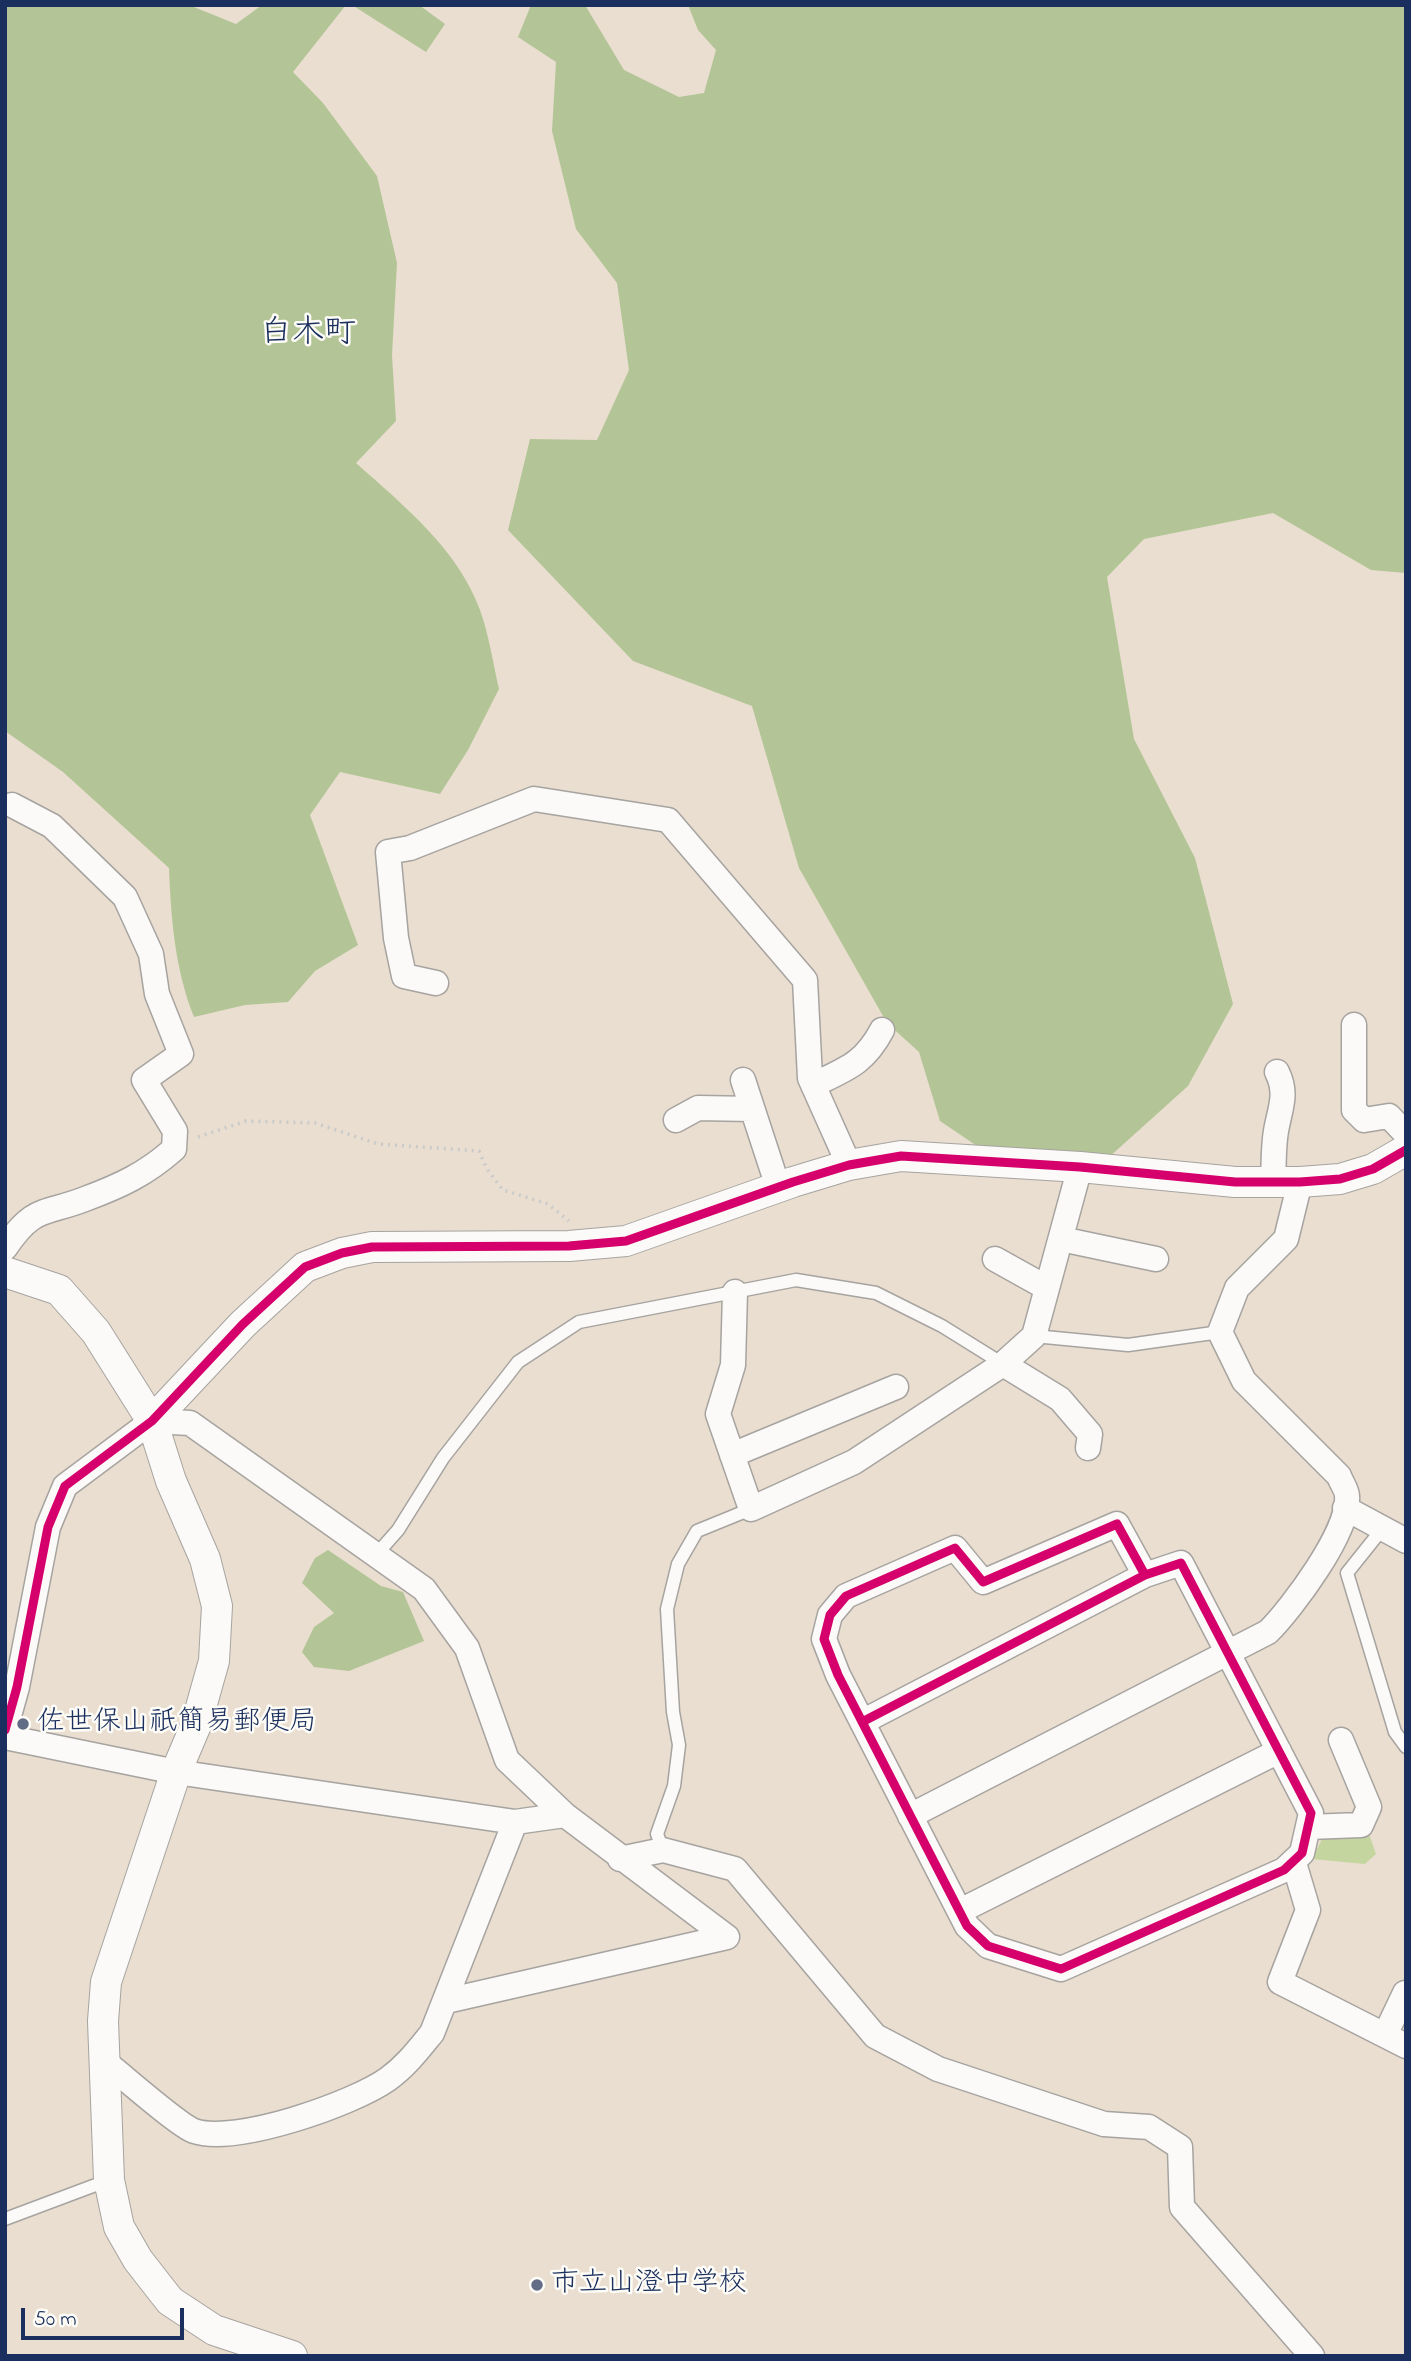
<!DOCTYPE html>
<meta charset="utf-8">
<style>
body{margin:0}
#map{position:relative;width:1411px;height:2361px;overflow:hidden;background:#e9decf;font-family:"Indie Flower",sans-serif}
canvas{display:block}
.frame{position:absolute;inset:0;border:7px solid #1b2f5e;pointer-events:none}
.scale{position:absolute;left:21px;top:2308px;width:163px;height:32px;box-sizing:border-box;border:4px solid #1b2f5e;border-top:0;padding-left:9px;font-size:21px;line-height:24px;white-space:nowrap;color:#1b2f5e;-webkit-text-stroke:5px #fdfcf7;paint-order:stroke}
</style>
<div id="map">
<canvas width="1411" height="2361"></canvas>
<div class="frame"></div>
<div class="scale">50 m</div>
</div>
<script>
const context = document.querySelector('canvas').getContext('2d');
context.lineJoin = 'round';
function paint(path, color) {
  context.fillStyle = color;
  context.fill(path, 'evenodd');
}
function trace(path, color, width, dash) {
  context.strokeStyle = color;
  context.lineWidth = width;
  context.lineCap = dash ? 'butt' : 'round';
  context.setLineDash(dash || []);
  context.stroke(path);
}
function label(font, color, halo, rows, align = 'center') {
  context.font = font + ' "Indie Flower","Klee One",sans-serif';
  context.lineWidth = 5;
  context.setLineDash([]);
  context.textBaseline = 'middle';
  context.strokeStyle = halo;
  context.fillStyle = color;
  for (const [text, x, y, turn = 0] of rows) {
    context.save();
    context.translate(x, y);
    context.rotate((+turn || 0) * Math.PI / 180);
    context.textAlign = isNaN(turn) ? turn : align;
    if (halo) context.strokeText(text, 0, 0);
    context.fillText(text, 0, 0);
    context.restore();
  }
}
const green = new Path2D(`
 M 1367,1828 L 1376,1854 L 1365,1864 L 1312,1859 L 1327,1829 Z`);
const forest = new Path2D(`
 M 5,5 L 189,5 L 236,24 L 262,5 L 346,5 L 293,72 L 323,103 L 377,176 L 397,263 L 392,355 L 396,421 L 356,463 C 403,505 458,549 480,610 C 489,635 493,663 499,689 L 468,750 L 440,794 L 340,772 L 310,815 L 358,945 L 315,971 L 288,1002 L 245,1005 L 194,1017 C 175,969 171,919 169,868 L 63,772 L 5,731 Z
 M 352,5 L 419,5 L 445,24 L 426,52 Z
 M 531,5 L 585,5 L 624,70 L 679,97 L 704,93 L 716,50 L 698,30 L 688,5 L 1406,5 L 1406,573 L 1371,570 L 1273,513 L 1144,539 L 1107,577 L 1134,739 L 1195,858 L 1233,1004 L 1188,1086 L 1108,1158 L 983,1150 L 940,1121 L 919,1052 L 887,1023 L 799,868 L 752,706 L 633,661 L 508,530 L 530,439 L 597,440 L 629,370 L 617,283 L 576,229 L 552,131 L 556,62 L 518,37 Z
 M 328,1550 L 381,1586 L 403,1592 L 424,1641 L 349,1671 L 314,1667 L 302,1652 L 314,1627 L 334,1613 L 302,1583 L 315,1558 Z`);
const path = new Path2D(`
 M 198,1137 L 246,1121 L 315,1123 L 378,1144 L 479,1151 L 487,1169 L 503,1190 L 548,1204 L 569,1221`);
const service = new Path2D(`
 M 1034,1336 L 1128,1345 L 1220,1332
 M 1383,1528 L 1347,1573 L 1395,1732 L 1406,1747
 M 375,1556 L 398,1530 L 443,1458 L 518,1362 L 579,1322 L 796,1280 L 876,1293 L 942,1326 L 1003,1364
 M 663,1850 L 657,1834 L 674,1786 L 679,1745 L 673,1712 L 667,1609 L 678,1564 L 697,1531 L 751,1509
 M 5,2219 L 109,2180`);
const minor = new Path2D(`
 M 436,983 L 404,976 L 396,938 L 388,852 L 410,848 L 534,799 L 668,820 L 805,980 L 810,1078 L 849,1165
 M 1354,1025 L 1354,1110 L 1364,1120 L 1389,1116 L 1406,1134
 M 743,1080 L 778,1187
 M 813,1085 C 846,1069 864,1064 882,1030
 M 676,1120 L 698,1108 L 752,1109
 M 1273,1182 C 1274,1165 1273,1148 1276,1131 C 1280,1108 1288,1094 1277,1072
 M 1061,1239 L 1156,1259
 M 5,1248 C 34,1205 44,1215 85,1199 C 120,1186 146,1174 174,1149 L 175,1131 L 144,1080 L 181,1054 L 157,994 L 151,954 L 125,897 L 52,826 L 12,805
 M 995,1259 L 1047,1288
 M 735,1292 L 733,1365 L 718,1414 L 751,1509 L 854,1462 L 1003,1364 L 1034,1336 L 1080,1167
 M 1003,1364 L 1060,1399 L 1090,1434 L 1088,1448
 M 732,1455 L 896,1387
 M 1345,1508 L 1406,1541
 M 862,1722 L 1145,1575 L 1181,1563 L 1311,1813 L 1302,1853 L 1284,1870 L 1061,1969 L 988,1946 L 967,1926 L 838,1675 L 824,1639 L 830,1615 L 846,1596 L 955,1548 L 983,1582 L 1117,1524 L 1145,1575
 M 5,1730 L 17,1687 L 48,1527 L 65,1486 L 152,1421 L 190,1423 L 424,1589 L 467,1648 L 507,1760 L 565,1815 L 727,1937 L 446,2001
 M 5,1737 L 176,1772 L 515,1822 L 565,1815
 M 910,1816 L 1268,1632 C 1292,1608 1350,1531 1347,1496 C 1347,1490 1341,1482 1339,1476 L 1244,1381 L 1220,1332 L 1237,1288 L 1286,1239 L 1300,1182
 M 1308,1827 L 1361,1825 L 1369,1807 L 1341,1740
 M 620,1859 L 663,1850 L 735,1869 L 875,2036 L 938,2069 L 1104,2124 L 1149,2127 L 1180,2147 L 1182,2207 L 1312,2356
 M 1294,1863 L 1308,1910 L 1280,1982 L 1406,2046
 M 960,1911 L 1279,1751
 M 1385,2035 L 1405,1993
 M 105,2062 C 123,2076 178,2125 194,2131 C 235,2145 353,2104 388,2079 C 406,2066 418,2050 432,2033 L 515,1822`);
const tertiary = new Path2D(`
 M 5,1272 L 59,1290 L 96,1332 L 152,1421 L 171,1481 L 205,1559 L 217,1606 L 214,1661 L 196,1725 L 176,1772 L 106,1982 L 103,2021 L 109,2180 L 119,2227 L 138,2260 L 170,2301 L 214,2330 L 292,2356
 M 152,1421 L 243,1324 L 305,1267 L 342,1253 L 372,1247 L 569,1246 L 626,1241 L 793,1182 L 849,1165 L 901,1156 L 1080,1167 L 1235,1182 L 1300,1182 L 1340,1179 L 1373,1169 L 1406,1150`);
const cycleway = new Path2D(`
 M 862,1722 L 1145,1575 L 1181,1563 L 1311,1813 L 1302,1853 L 1284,1870 L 1061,1969 L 988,1946 L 967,1926 L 838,1675 L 824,1639 L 830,1615 L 846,1596 L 955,1548 L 983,1582 L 1117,1524 L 1145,1575
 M 5,1730 L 17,1687 L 48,1527 L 65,1486 L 152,1421 L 243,1324 L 305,1267 L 342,1253 L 372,1247 L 569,1246 L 626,1241 L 793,1182 L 849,1165 L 901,1156 L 1080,1167 L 1235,1182 L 1300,1182 L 1340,1179 L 1373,1169 L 1406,1150`);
const markers = [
 [23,1724,7,"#636c86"],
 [537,2285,7,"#636c86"]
];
const poiNames = [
 ["佐世保山祇簡易郵便局",37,1724],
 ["市立山澄中学校",551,2285]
];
const quarterNames = [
 ["白木町",308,336]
];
paint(green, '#c5d59f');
paint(forest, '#b3c596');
trace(service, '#a6a3a0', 15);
trace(minor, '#a6a3a0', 27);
trace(tertiary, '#a6a3a0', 32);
trace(path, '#cbcaca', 3.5, [2, 5]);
trace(service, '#fcfaf8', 12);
trace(minor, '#fcfaf8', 24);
trace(tertiary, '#fcfaf8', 30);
trace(cycleway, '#d6006c', 9);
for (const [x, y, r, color] of markers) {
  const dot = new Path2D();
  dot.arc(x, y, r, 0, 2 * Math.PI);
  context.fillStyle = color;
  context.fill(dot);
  trace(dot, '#fdfcf7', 2.5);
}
label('28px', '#1b2f5e', '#fdfcf7', poiNames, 'left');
label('32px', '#1b2f5e', '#fdfcf7', quarterNames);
</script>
